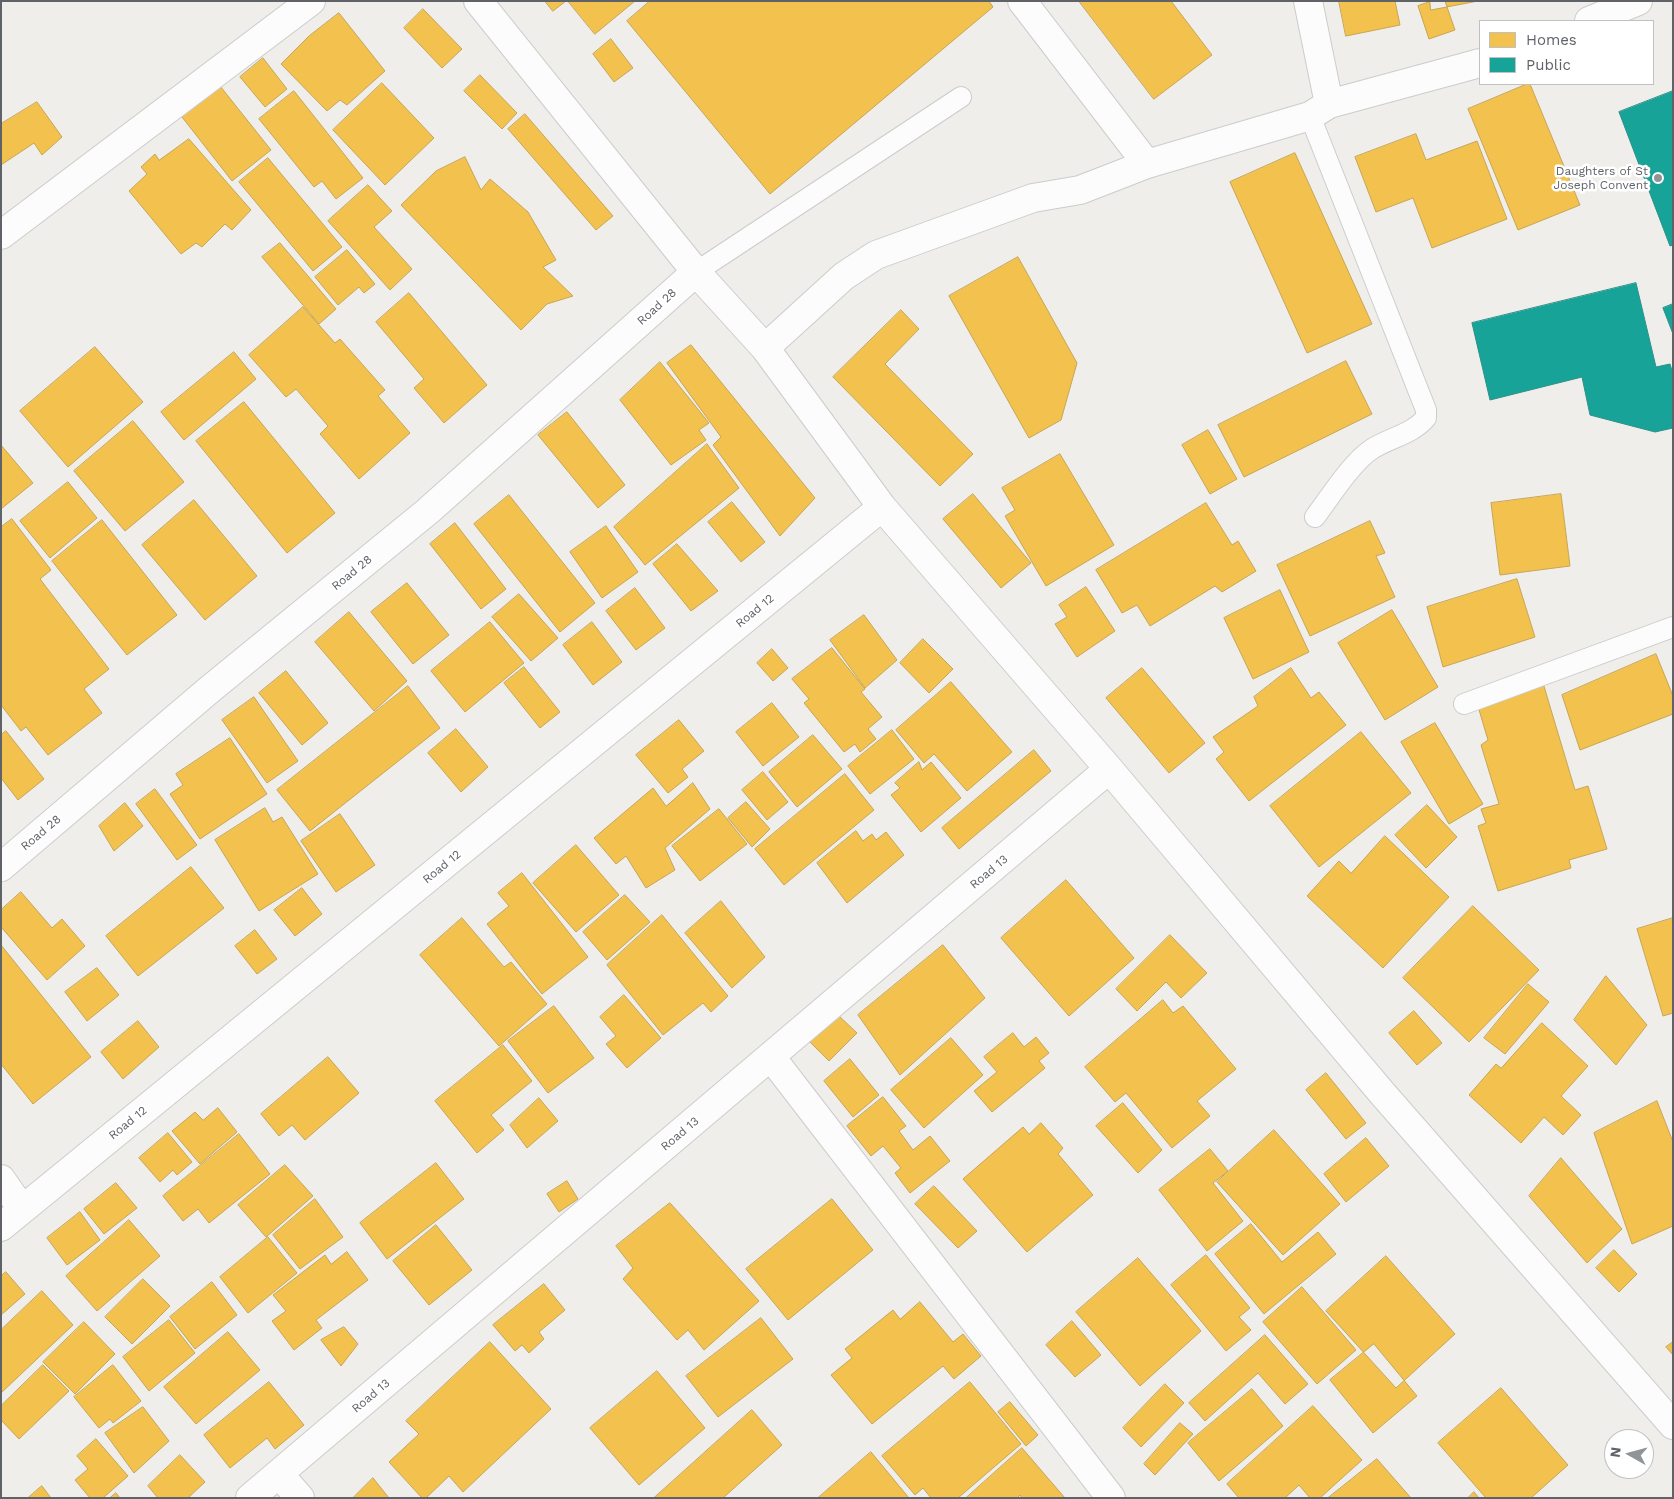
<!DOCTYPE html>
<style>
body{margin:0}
#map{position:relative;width:1674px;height:1499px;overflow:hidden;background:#efeeea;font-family:"Work Sans",sans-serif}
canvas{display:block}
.frame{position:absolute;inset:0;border:2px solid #5f6368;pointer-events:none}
.legend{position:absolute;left:1479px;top:20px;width:175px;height:65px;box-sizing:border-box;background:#fff;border:1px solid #bfc1c3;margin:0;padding:6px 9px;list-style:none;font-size:15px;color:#5f6368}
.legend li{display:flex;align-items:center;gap:10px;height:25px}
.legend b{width:25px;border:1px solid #bfc1c3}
.north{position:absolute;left:1604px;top:1429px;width:50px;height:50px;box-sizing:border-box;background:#fff;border:1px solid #bfc1c3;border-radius:50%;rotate:277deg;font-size:14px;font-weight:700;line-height:20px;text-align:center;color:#5f6368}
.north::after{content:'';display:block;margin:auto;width:18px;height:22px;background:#919496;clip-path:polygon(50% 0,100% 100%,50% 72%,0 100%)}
</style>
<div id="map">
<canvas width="1674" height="1499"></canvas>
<div class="frame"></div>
<ul class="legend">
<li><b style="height:14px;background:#f2c14e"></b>Homes</li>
<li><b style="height:14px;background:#17a398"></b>Public</li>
</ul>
<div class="north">N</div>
</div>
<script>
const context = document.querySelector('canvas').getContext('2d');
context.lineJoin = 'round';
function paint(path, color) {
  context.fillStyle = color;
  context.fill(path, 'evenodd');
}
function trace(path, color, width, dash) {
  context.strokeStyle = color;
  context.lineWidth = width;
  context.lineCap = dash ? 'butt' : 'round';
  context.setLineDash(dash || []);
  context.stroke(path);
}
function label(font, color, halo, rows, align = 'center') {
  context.font = font + ' "Work Sans",sans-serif';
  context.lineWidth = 5;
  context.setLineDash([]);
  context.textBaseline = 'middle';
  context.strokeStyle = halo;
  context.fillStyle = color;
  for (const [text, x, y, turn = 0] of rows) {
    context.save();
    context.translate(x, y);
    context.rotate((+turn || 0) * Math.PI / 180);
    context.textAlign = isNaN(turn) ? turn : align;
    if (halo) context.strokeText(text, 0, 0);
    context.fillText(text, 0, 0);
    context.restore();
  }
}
const homes = new Path2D(`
 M 545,1 L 566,1 L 553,11 Z
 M 568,1 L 635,1 L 595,34 Z
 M 650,1 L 989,1 L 993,7 L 770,194 L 627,21 Z
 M 1079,1 L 1171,1 L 1212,55 L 1154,99 Z
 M 1339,1 L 1395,1 L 1400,25 L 1346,36 Z
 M 1430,1 L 1478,1 L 1431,10 Z
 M 1432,1 L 1445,1 L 1455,30 L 1429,39 L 1418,6 Z
 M 423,9 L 462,49 L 442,68 L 404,28 Z
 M 339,13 L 385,71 L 347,105 L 340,100 L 327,111 L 281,64 L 309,36 Z
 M 611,39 L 633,68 L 614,82 L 593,54 Z
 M 263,58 L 287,89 L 265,107 L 240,77 Z
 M 480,75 L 517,113 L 502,129 L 464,91 Z
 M 382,83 L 434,138 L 385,185 L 333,130 Z
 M 1527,84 L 1530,84 L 1580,205 L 1518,230 L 1468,109 Z
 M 220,86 L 271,150 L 232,181 L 182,117 Z
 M 294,91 L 363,178 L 336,199 L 322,181 L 314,187 L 259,119 Z
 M 37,102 L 62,137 L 42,155 L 34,143 L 1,165 L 1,124 Z
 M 525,114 L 613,216 L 596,230 L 508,129 Z
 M 1416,134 L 1426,160 L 1477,141 L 1507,219 L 1432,248 L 1413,198 L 1376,212 L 1355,157 Z
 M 189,139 L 251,210 L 232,230 L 225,224 L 202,247 L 196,243 L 181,254 L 129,191 L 147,174 L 141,167 L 155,154 L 159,160 Z
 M 1295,153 L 1372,324 L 1307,353 L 1230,182 Z
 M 465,157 L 481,190 L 490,179 L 528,212 L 556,260 L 543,267 L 573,296 L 547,304 L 521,330 L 401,205 L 436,171 Z
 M 268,158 L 342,247 L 313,271 L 239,182 Z
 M 368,185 L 392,211 L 374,227 L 412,269 L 390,290 L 328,221 Z
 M 280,243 L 336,309 L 319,324 L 262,257 Z
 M 347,250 L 375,284 L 364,293 L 359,287 L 338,305 L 315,277 Z
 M 1018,257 L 1077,363 L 1061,420 L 1029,438 L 949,296 Z
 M 409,293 L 487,385 L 444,423 L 414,388 L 424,379 L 376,322 Z
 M 303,307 L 335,343 L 340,339 L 385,390 L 378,396 L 410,433 L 359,479 L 320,434 L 328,426 L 296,389 L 286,397 L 249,355 Z
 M 901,310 L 919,329 L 885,364 L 973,454 L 940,486 L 833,377 Z
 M 691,345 L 815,498 L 780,536 L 713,445 L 721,437 L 667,363 Z
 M 95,347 L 143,402 L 68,467 L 20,411 Z
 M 234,352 L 256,379 L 184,440 L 161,412 Z
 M 1346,361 L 1372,414 L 1244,477 L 1218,425 Z
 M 660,362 L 709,423 L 699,430 L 706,440 L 671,465 L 620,400 Z
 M 244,402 L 335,513 L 287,553 L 196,441 Z
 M 567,412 L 625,485 L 598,508 L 538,435 Z
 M 133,421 L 184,482 L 125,531 L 74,471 Z
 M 1208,430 L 1237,479 L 1210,494 L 1182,445 Z
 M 707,444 L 739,488 L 645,565 L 614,527 Z
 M 1,445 L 33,483 L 1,509 Z
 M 1060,454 L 1114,545 L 1046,586 L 1005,516 L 1015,510 L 1002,488 Z
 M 68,482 L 97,518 L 50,558 L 20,521 Z
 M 973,494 L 1031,563 L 1001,588 L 943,519 Z
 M 1561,494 L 1570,566 L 1500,575 L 1491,503 Z
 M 509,495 L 595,603 L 560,632 L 474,524 Z
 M 194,500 L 257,576 L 205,620 L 142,545 Z
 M 732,502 L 765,542 L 741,562 L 708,522 Z
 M 1206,503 L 1232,545 L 1238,541 L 1256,571 L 1222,592 L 1215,586 L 1150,626 L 1137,605 L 1122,613 L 1096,570 Z
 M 12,519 L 51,570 L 40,579 L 109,669 L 84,689 L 102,713 L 48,755 L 26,727 L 21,731 L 1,705 L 1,527 Z
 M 102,520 L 177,615 L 127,655 L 52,561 Z
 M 1370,521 L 1385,553 L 1376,556 L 1395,597 L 1310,636 L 1277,565 Z
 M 455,523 L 506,589 L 481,609 L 430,544 Z
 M 606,526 L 638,572 L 602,598 L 570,552 Z
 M 677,544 L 718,591 L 691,611 L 653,564 Z
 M 1517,579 L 1535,637 L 1443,667 L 1427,607 Z
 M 407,583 L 449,635 L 413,664 L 371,612 Z
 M 1086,587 L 1115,631 L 1077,657 L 1055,624 L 1067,617 L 1059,605 Z
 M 635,588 L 665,628 L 636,650 L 606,611 Z
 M 1280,590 L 1309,652 L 1253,679 L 1224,618 Z
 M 519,594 L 558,638 L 531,661 L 492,617 Z
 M 1392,610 L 1438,687 L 1385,720 L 1338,643 Z
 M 349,612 L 407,681 L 374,711 L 315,642 Z
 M 864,615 L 897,660 L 865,688 L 830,640 Z
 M 490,622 L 524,663 L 465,712 L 431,671 Z
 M 592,622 L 622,662 L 593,685 L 563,645 Z
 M 923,639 L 953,669 L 929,693 L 900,663 Z
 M 832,648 L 865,689 L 861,692 L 882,717 L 868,729 L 876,739 L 860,752 L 855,744 L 844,752 L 804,703 L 809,699 L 792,679 Z
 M 772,649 L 788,668 L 773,681 L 757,663 Z
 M 1656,654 L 1673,696 L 1673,714 L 1580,750 L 1562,695 Z
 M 524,667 L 560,712 L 540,728 L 504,683 Z
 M 1142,668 L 1205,743 L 1169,773 L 1106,698 Z
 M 1291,668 L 1311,698 L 1319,692 L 1346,725 L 1249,801 L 1216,759 L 1224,752 L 1213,737 L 1258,706 L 1254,697 Z
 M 286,671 L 328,723 L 302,745 L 259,693 Z
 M 951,682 L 1012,752 L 967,791 L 934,754 L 924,763 L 896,730 Z
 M 1543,683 L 1575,790 L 1588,786 L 1607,849 L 1569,860 L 1571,868 L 1498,891 L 1478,826 L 1486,823 L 1481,809 L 1499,804 L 1481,745 L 1488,740 L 1477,703 Z
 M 408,686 L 440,728 L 310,831 L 277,790 Z
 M 254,697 L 298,761 L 267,783 L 222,720 Z
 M 772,703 L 799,737 L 763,766 L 736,732 Z
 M 679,720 L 704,751 L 682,769 L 688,777 L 668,793 L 636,755 Z
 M 1435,723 L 1483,804 L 1449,824 L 1401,742 Z
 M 456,729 L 488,767 L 461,792 L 428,753 Z
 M 892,730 L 914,759 L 870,794 L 848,766 Z
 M 6,731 L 44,779 L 18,800 L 1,778 L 1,735 Z
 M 1361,732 L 1411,793 L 1319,867 L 1270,806 Z
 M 813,735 L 842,769 L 797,807 L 769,772 Z
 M 230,738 L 267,794 L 200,839 L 170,794 L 183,785 L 176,774 Z
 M 1034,750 L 1051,771 L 959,849 L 942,828 Z
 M 919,762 L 922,770 L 931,762 L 961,798 L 921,832 L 891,795 L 900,788 L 895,783 Z
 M 763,772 L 788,802 L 767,820 L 742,790 Z
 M 845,774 L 874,810 L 784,885 L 755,849 Z
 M 693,783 L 710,809 L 665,848 L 675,870 L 646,888 L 626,856 L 616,864 L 594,838 L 653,788 L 666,806 Z
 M 155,789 L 197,845 L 177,860 L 136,804 Z
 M 746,802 L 770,829 L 752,847 L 728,818 Z
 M 125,803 L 143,826 L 114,851 L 99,826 Z
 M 1427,805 L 1457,837 L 1426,868 L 1395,835 Z
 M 265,808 L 273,822 L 282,817 L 318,874 L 259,911 L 215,840 Z
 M 719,809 L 747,844 L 700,881 L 672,846 Z
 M 340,814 L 375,865 L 336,892 L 301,841 Z
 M 856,831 L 863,841 L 872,834 L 876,840 L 886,832 L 904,855 L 847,903 L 817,863 Z
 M 1385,836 L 1449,897 L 1383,968 L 1307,896 L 1339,861 L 1351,873 Z
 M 576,845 L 619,895 L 576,932 L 533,883 Z
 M 191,867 L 224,908 L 138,976 L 106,936 Z
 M 522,873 L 588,957 L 542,994 L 487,924 L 509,906 L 498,893 Z
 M 1066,880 L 1134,958 L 1069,1016 L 1001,938 Z
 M 302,888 L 322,914 L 295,936 L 274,910 Z
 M 21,892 L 52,928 L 62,919 L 85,946 L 47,980 L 1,927 L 1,910 Z
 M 625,895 L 650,922 L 607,960 L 583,932 Z
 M 721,901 L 765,957 L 732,988 L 685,933 Z
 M 1473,906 L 1539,970 L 1469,1042 L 1403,978 Z
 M 662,915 L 728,996 L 711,1012 L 703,1003 L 663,1035 L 607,965 Z
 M 462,918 L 504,967 L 511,962 L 547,1004 L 499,1046 L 420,955 Z
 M 1673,918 L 1673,1013 L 1663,1016 L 1637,929 Z
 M 255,930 L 277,959 L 257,974 L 235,946 Z
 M 1170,935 L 1207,973 L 1181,998 L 1166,982 L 1137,1011 L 1116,989 Z
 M 1,945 L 91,1057 L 33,1104 L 1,1064 Z
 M 943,945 L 985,998 L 900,1075 L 858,1015 Z
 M 97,968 L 119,995 L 87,1021 L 65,992 Z
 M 1606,976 L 1647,1025 L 1616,1065 L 1574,1020 Z
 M 1528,984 L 1549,1002 L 1505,1054 L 1484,1038 Z
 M 624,995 L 661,1038 L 627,1068 L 606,1044 L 616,1036 L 600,1017 Z
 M 1163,1000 L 1173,1013 L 1183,1006 L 1236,1069 L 1197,1101 L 1210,1116 L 1172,1148 L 1126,1093 L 1115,1102 L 1085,1067 Z
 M 554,1006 L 594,1058 L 548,1093 L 508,1041 Z
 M 1414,1011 L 1442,1043 L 1417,1065 L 1389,1033 Z
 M 838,1015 L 857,1033 L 829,1061 L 810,1042 Z
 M 138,1021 L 159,1047 L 123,1079 L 101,1052 Z
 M 1542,1023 L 1588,1066 L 1561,1096 L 1581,1115 L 1563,1135 L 1544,1117 L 1521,1143 L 1469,1095 L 1496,1064 L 1501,1068 Z
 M 1013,1033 L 1024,1047 L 1036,1037 L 1049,1053 L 1039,1061 L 1045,1068 L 992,1112 L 974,1091 L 997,1072 L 984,1057 Z
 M 951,1038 L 983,1075 L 924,1128 L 891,1090 Z
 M 503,1045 L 532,1081 L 491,1115 L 504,1130 L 477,1153 L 435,1101 Z
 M 328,1057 L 359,1093 L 305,1140 L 292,1125 L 279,1136 L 261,1114 Z
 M 850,1059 L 879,1095 L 853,1117 L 824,1081 Z
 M 1326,1073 L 1366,1123 L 1346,1139 L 1306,1090 Z
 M 883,1097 L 906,1126 L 899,1131 L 913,1150 L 930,1136 L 950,1161 L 910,1193 L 895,1173 L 901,1168 L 883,1146 L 871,1156 L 847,1126 Z
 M 539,1098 L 558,1121 L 527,1148 L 510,1125 Z
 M 1657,1101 L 1673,1142 L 1673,1226 L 1632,1244 L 1594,1133 Z
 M 1123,1103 L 1162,1150 L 1138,1173 L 1096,1126 Z
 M 218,1108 L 237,1132 L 200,1164 L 172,1131 L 195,1112 L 203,1120 Z
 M 1041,1123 L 1063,1148 L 1058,1154 L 1093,1195 L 1027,1252 L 963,1179 L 1023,1127 L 1029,1134 Z
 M 1274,1130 L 1340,1204 L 1283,1255 L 1217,1182 Z
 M 168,1133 L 192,1162 L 177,1175 L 173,1170 L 160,1182 L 139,1158 Z
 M 239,1134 L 270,1174 L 209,1223 L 198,1209 L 183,1221 L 163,1196 Z
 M 1366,1138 L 1389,1166 L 1346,1202 L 1324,1174 Z
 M 1210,1149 L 1228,1171 L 1213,1183 L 1243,1221 L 1207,1251 L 1159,1190 Z
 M 1561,1158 L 1622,1229 L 1587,1263 L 1529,1196 Z
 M 436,1163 L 464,1199 L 387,1259 L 360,1223 Z
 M 285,1165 L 313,1196 L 266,1237 L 238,1205 Z
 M 567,1181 L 578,1199 L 559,1212 L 547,1194 Z
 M 116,1183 L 137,1208 L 104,1234 L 84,1209 Z
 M 934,1186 L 977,1231 L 958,1248 L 915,1204 Z
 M 315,1199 L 343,1237 L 300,1269 L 273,1235 Z
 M 832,1199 L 873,1250 L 788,1320 L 746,1269 Z
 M 670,1203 L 759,1301 L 704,1350 L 688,1330 L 677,1340 L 623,1279 L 633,1268 L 616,1246 Z
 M 80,1212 L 100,1240 L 67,1265 L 47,1238 Z
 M 129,1220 L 160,1256 L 97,1311 L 66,1276 Z
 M 1251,1224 L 1282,1262 L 1318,1232 L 1336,1254 L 1264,1314 L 1215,1254 Z
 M 436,1225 L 472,1270 L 429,1305 L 393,1261 Z
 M 268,1237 L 297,1273 L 248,1313 L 220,1277 Z
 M 1614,1250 L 1637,1274 L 1619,1292 L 1596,1268 Z
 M 347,1252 L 368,1280 L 316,1320 L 322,1328 L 294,1350 L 272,1321 L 286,1311 L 273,1295 L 325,1255 L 331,1264 Z
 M 1206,1255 L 1250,1308 L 1239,1317 L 1251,1330 L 1226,1351 L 1171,1285 Z
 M 1386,1256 L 1455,1334 L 1396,1388 L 1326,1311 Z
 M 1138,1258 L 1201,1331 L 1140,1386 L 1076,1312 Z
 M 6,1272 L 25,1294 L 1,1315 L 1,1276 Z
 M 143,1279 L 170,1306 L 132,1344 L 105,1317 Z
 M 212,1282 L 237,1315 L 195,1349 L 170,1317 Z
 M 544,1284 L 565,1310 L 539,1332 L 544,1339 L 529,1353 L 522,1345 L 515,1351 L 493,1325 Z
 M 1302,1287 L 1356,1350 L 1317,1384 L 1263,1322 Z
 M 42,1291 L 73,1325 L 1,1393 L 1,1330 Z
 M 920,1302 L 953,1342 L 963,1334 L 981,1356 L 954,1379 L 943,1366 L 872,1424 L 831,1375 L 852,1358 L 845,1349 L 893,1310 L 900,1319 Z
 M 761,1318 L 793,1359 L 718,1417 L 686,1376 Z
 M 169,1320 L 195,1353 L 149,1391 L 123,1357 Z
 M 1072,1321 L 1101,1355 L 1075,1377 L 1046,1345 Z
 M 84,1322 L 115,1354 L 75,1394 L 43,1362 Z
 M 344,1327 L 358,1344 L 341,1366 L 321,1340 Z
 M 228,1332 L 260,1370 L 196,1424 L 164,1387 Z
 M 1265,1335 L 1308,1384 L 1285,1404 L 1258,1373 L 1205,1421 L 1189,1403 Z
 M 490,1342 L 551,1409 L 463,1492 L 449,1476 L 426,1498 L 422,1498 L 389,1462 L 419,1434 L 406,1421 Z
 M 1673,1342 L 1673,1355 L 1666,1347 Z
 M 1374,1344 L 1417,1396 L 1373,1433 L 1330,1380 Z
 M 43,1365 L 69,1391 L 19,1439 L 1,1420 L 1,1406 Z
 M 113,1365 L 141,1401 L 113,1423 L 110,1419 L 99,1428 L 74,1397 Z
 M 657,1371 L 705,1428 L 639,1485 L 590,1428 Z
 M 269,1382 L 304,1425 L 275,1449 L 267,1438 L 230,1468 L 204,1435 Z
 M 970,1382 L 1021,1444 L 958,1498 L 931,1498 L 923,1488 L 915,1495 L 882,1456 Z
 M 1165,1384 L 1184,1403 L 1141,1447 L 1123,1428 Z
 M 1501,1388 L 1568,1465 L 1531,1498 L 1486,1498 L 1438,1443 Z
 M 1252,1389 L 1283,1426 L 1219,1481 L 1188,1443 Z
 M 1010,1402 L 1038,1435 L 1026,1446 L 998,1412 Z
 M 1313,1406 L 1362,1460 L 1320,1498 L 1310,1498 L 1299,1485 L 1285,1498 L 1239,1498 L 1227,1484 Z
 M 143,1407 L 169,1441 L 134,1473 L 105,1433 Z
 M 752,1410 L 782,1445 L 723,1498 L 654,1498 Z
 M 1180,1423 L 1193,1434 L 1155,1475 L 1144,1464 Z
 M 96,1439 L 128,1476 L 103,1498 L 90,1498 L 75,1480 L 88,1469 L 77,1456 Z
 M 1022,1448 L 1065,1498 L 1022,1498 L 1020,1495 L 1017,1498 L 966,1498 Z
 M 871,1452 L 909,1498 L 818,1498 Z
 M 180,1455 L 205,1482 L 188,1498 L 158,1498 L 148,1486 Z
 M 1377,1459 L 1411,1498 L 1328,1498 Z
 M 373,1478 L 389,1498 L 353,1498 Z
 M 42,1486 L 51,1498 L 28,1498 Z
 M 1474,1492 L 1479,1498 L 1468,1498 Z
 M 116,1493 L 120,1498 L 110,1498 Z`);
const public = new Path2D(`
 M 1673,91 L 1673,245 L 1670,246 L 1619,112 Z
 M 1636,283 L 1656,367 L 1670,364 L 1673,374 L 1673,428 L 1655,432 L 1590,415 L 1582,377 L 1490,400 L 1472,323 Z
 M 1673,304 L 1673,334 L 1663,308 Z`);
const service = new Path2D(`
 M 1310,116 L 1426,410 L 1426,418 C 1411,435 1391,437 1372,449 C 1352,462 1330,497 1315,517
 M 696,272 L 961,97
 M 1464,704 L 1673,627`);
const minor = new Path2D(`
 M 478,1 L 696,272 L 765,348 L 882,507 L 1109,769 L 1382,1093 L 1673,1425
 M 1022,1 L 1147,164
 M 1308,1 L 1329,104
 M 1589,21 L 1638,1
 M 1,235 L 311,1
 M 765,348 L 844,276 L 876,255 L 1033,198 L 1080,190 L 1147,164 L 1310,116 L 1329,104 L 1480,63
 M 1,867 L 209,690 L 428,511 L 696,272
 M 771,1057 L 1111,1498
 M 1,1179 L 22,1209
 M 1,1227 L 882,507
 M 279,1474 L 300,1498
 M 250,1498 L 1109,769`);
const markers = [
 [1658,178,5,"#919496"]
];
const poiNames = [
 ["Daughters of St",1648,171],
 ["Joseph Convent",1648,185]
];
const streetNames = [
 ["Road 28",657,307,-42],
 ["Road 28",352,573,-39],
 ["Road 12",755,611,-39],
 ["Road 28",41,833,-40],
 ["Road 12",442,867,-39],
 ["Road 13",989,872,-40],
 ["Road 12",128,1123,-39],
 ["Road 13",680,1134,-40],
 ["Road 13",371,1396,-40]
];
paint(homes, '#f2c14e');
trace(homes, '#c6a556', 1);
paint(public, '#17a398');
trace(public, '#2d908a', 1);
trace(service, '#cbcccc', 22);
trace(minor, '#cbcccc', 30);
trace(service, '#fdfcfc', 20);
trace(minor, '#fdfcfc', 28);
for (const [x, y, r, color] of markers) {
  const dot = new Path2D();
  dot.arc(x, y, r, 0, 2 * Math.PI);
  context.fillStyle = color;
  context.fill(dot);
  trace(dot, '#fff', 2);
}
label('12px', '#5f6368', '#fff', poiNames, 'right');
label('12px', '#5f6368', '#fff', streetNames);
</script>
